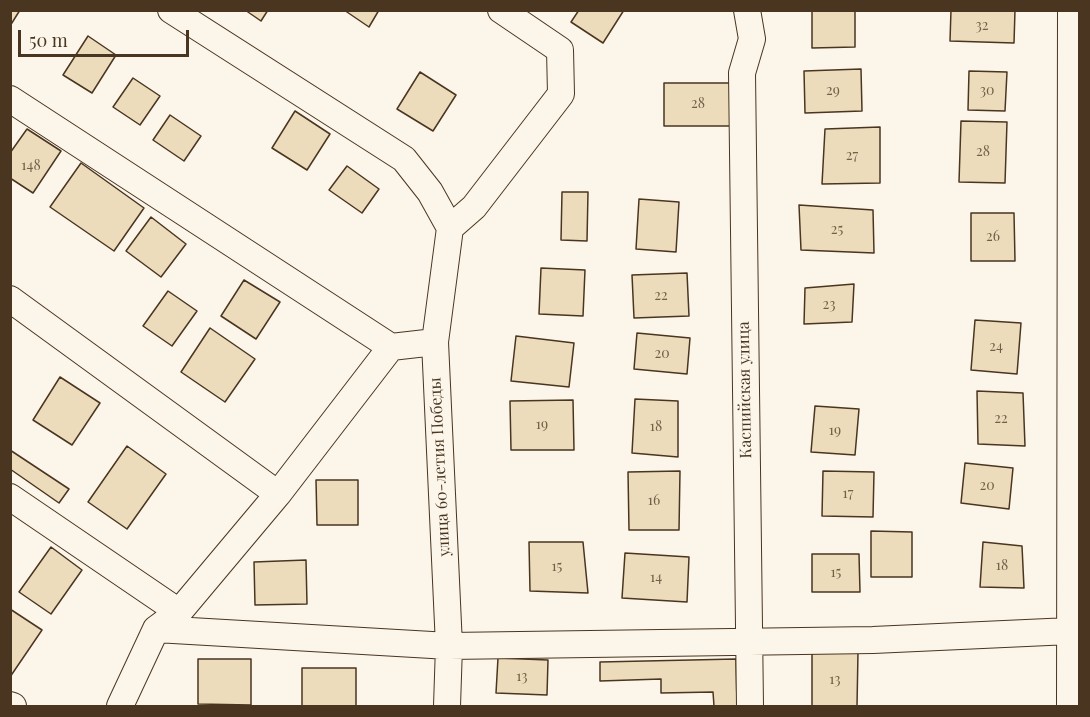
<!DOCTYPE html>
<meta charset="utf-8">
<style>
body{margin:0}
#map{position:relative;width:1090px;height:717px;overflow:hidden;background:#fbf6e9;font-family:"Playfair Display",serif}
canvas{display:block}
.frame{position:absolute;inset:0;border:12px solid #4a3520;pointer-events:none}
.scale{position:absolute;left:18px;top:30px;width:171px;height:27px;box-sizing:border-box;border:3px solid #4a3520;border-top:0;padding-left:8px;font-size:18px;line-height:21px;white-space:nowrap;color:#4a3520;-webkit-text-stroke:4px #fbf6e9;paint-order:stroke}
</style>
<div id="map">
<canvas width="1090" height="717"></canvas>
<div class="frame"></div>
<div class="scale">50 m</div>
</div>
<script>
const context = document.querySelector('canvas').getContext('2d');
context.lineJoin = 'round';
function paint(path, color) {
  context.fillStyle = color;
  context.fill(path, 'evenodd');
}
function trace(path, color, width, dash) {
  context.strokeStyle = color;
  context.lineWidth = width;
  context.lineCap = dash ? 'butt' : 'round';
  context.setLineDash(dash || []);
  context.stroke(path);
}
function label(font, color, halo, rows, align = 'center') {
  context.font = font + ' "Playfair Display",serif';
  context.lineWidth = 4.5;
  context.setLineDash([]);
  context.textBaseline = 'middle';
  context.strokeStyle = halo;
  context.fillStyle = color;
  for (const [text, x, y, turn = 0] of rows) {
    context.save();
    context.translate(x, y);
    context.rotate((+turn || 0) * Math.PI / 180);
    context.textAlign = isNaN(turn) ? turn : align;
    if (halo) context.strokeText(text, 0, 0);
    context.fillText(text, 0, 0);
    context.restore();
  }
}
const building = new Path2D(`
 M 10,10 L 20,10 L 10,26 Z
 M 245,10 L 268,10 L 261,21 Z
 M 344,10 L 379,10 L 369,27 Z
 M 579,10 L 624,10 L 603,43 L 571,22 Z
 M 812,10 L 855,10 L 855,47 L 812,48 Z
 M 951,10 L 1015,10 L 1014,43 L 950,41 Z
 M 88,36 L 116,55 L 92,93 L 63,75 Z
 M 861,69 L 862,111 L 805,113 L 804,71 Z
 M 969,71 L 1007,72 L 1005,111 L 968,110 Z
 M 420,72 L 456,95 L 433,131 L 397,109 Z
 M 133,78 L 160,96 L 140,125 L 113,107 Z
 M 664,83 L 731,83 L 731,126 L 664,126 Z
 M 295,111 L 330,134 L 307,170 L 272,148 Z
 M 170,115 L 201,136 L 184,161 L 153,140 Z
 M 961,121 L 1007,122 L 1005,183 L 959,182 Z
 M 880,127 L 880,183 L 822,184 L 825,129 Z
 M 27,129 L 61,151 L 33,193 L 10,178 L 10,153 Z
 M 81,163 L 144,208 L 114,251 L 50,207 Z
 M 347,166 L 379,189 L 362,213 L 329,190 Z
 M 562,192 L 588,192 L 587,241 L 561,240 Z
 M 639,199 L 679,202 L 676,252 L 636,249 Z
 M 799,205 L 873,210 L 874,253 L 801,250 Z
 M 971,213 L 1014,213 L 1015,261 L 971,261 Z
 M 151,217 L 186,244 L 161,277 L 126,251 Z
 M 541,268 L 585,270 L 583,316 L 539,314 Z
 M 687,273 L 689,316 L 634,318 L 632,275 Z
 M 244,280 L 280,302 L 256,339 L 221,316 Z
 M 854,284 L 852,322 L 804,324 L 805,288 Z
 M 168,291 L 197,311 L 172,346 L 143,326 Z
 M 975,320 L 1021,323 L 1017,374 L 971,370 Z
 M 210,328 L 255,359 L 225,402 L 181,372 Z
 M 637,333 L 690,338 L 687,374 L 634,369 Z
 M 516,336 L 574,343 L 569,387 L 511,381 Z
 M 60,377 L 100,403 L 72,445 L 33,420 Z
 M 977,391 L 1023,393 L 1025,446 L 978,444 Z
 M 635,399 L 678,401 L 678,457 L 632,453 Z
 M 573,400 L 574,450 L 511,450 L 510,401 Z
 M 815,406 L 859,409 L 855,455 L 811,452 Z
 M 127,446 L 166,474 L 127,529 L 88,502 Z
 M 10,450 L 69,489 L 59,503 L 10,469 Z
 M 965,463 L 1013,468 L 1009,509 L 961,503 Z
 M 680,471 L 679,530 L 629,530 L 628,472 Z
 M 823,471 L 874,472 L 873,517 L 822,516 Z
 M 316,480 L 358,480 L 358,525 L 317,525 Z
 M 871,531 L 912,532 L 912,577 L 871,577 Z
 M 529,542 L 583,542 L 588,593 L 530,591 Z
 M 983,542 L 1022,546 L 1024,588 L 980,587 Z
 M 51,547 L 82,570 L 51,614 L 19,592 Z
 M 625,553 L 689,557 L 687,602 L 622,598 Z
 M 812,554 L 859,554 L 860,592 L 812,592 Z
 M 306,560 L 307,604 L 255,605 L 254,562 Z
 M 10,609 L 42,630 L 10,677 Z
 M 858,652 L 857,706 L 812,706 L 812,653 Z
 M 498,658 L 548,660 L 547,695 L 496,693 Z
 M 198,659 L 251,659 L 251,705 L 198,704 Z
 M 736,659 L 737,706 L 714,706 L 713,692 L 661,693 L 661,679 L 600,681 L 600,662 Z
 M 302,668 L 356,668 L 356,706 L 302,706 Z`);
const minor = new Path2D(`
 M 171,10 L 404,159 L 430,192 L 450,228
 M 747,10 L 752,39 L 742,73 L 750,706
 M 10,99 L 391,347
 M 450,228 L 474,207 L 561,94 L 560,50 L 501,10
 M 10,299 L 278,494
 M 10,497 L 179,612
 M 156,629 L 449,646 L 873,640 L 1070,631
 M 10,705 L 13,706
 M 120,706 L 156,629 L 179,612 L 278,494 L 391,347 L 435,342
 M 447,706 L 449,646 L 435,342 L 450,228
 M 1070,706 L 1071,10`);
const numberNames = [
 ["32",982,26],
 ["29",833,91],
 ["30",987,91],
 ["28",698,104],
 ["28",983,152],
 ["27",852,156],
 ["148",31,166],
 ["25",837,230],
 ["26",993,237],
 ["22",661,296],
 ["23",829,305],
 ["24",996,347],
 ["20",662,354],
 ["22",1001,419],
 ["19",542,425],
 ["18",656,427],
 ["19",835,431],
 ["20",987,486],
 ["17",848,494],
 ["16",654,501],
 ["18",1002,566],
 ["15",557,567],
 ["15",836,573],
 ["14",656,578],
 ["13",522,677],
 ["13",835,680]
];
const streetNames = [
 ["Каспийская улица",745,390,-91],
 ["улица 60-летия Победы",440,467,-93]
];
paint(building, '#ecdcbc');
trace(building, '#4a3520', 1.5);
trace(minor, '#4a3520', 28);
trace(minor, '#fbf6e9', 26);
label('14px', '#725f47', null, numberNames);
label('16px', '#4a3520', '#fbf6e9', streetNames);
</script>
